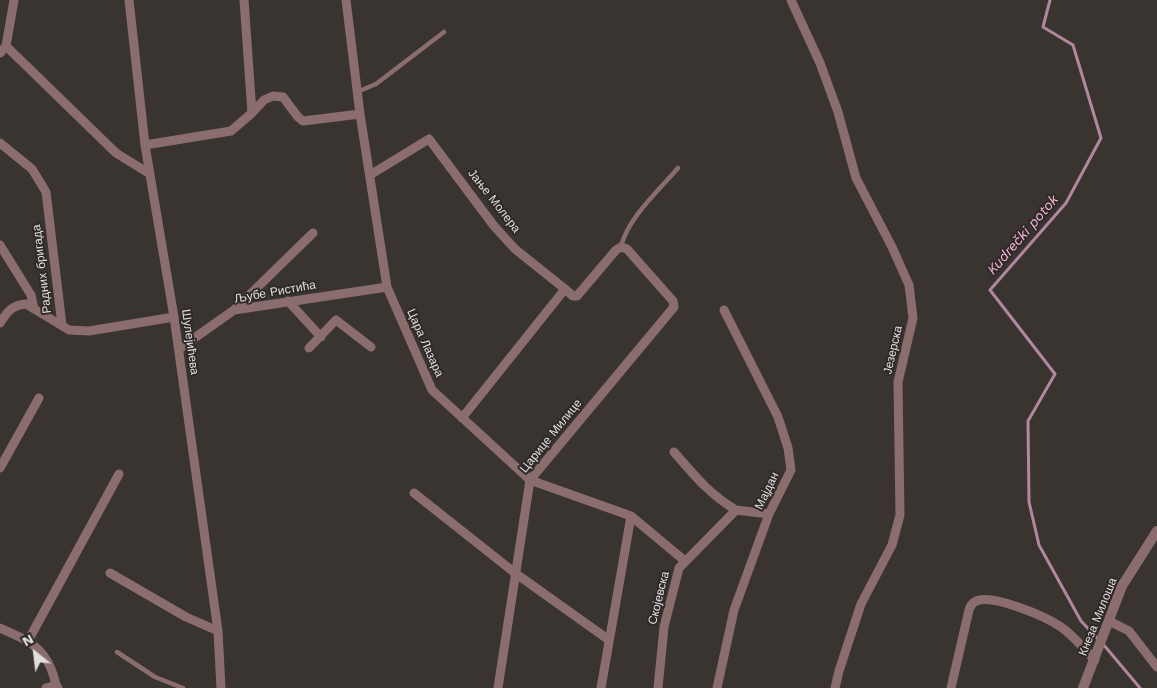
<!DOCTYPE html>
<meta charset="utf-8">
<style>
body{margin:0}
#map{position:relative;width:1157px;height:688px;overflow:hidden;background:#3a3431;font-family:"Work Sans",sans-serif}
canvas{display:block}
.north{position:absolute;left:10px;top:628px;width:50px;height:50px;-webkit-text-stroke:4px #2f2a28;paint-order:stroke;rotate:331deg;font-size:14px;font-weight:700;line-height:20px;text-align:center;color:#e1dedc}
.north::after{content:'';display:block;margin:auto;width:18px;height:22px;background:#e1dedc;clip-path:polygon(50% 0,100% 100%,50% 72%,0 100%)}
</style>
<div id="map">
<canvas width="1157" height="688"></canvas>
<div class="north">N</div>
</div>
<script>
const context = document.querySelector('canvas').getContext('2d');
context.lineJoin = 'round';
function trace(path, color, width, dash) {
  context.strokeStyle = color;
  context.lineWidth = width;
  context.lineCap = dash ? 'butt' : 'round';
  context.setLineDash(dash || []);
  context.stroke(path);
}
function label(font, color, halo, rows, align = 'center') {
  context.font = font + ' "Work Sans",sans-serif';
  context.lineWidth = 4;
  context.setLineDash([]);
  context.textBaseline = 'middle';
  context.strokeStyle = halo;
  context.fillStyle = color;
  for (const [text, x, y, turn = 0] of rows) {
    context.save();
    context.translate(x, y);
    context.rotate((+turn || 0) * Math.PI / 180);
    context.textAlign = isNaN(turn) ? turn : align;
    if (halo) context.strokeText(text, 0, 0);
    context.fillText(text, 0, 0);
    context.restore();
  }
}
const stream = new Path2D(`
 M 1050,0 L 1043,27 L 1073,45 L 1101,138 L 1066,203 L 990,290 L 1055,374 L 1028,421 L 1029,502 L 1039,545 L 1081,621 L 1099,640
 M 1103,644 L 1140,688`);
const service = new Path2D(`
 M 357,92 L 376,84 L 444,32
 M 621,247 C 627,219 659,190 678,168
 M 117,652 L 155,677 L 183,688`);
const minor = new Path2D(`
 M 129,0 L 145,145 L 174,317 L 218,631 L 221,688
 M 244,0 L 252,113
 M 346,0 L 360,114 L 387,287 L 432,390 L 530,480 L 631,516 L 685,561
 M 791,0 L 820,63 L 838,112 L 856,178 L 892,247 L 909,285 L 913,318 L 898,382 L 900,515 L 892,545 L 861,604 L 839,671 L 835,688
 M 6,46 L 116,153 L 150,174
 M 0,53 L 6,46 L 14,0
 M 0,143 L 32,169 L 46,192 L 62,325
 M 145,145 L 231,131 L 252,113 L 264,100 L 273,96 L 283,97 L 298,117 L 303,121 L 360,114
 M 370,175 L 429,139 L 494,226 L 515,249 L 565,289 L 462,418
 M 0,245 L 31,295 L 34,309
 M 288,301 L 321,337
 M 234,310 L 313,233
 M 0,323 C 7,312 12,305 26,304 L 69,330 L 89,331 L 174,317
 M 309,348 L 336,320 L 371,347
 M 179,349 L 234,310 L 387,287
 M 674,452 C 694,475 709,494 736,510
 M 0,468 L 39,398
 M 414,493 L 515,573 L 609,640
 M 110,573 L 186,617 L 218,631
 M 1109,621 L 1129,631 L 1157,667
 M 0,628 C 32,642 48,649 56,685
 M 28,641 L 119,474
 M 46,688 L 56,685 L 58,688
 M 498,688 L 530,480 L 674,307 L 673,301 L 627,249 L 621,247 L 616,250 L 577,296 L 573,296 L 565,289
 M 601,688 L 631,516
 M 658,688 L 664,627 L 679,568 L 736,510 L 769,514
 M 717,688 L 734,610 L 769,514 L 791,470 L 788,448 L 778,417 L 724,310
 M 951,688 L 969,610 C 970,606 972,603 976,601 C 993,594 1045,616 1061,627 C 1073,635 1084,649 1095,660`);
const tertiary = new Path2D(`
 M 1083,688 L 1122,586 L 1157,531`);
const streetNames = [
 ["Јање Молера",494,201,52],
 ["Радних бригада",42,269,-97],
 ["Љубе Ристића",275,292,-10],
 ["Шулејићева",190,342,82],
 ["Цара Лазара",425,343,66],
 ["Језерска",893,350,-77],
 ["Царице Милице",551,436,-51],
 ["Мајдан",767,491,-64],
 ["Скојевска",659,598,-76],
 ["Кнеза Милоша",1098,617,-68]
];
const waterNames = [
 ["Kudrečki potok",1023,235,-49]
];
trace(stream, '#b0879e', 3);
trace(service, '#8b6d6e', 4.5);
trace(minor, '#8b6d6e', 9);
trace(tertiary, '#8b6d6e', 10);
label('12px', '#e1dedc', '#2f2a28', streetNames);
label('italic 14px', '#f9b4db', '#2f2a28', waterNames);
</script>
